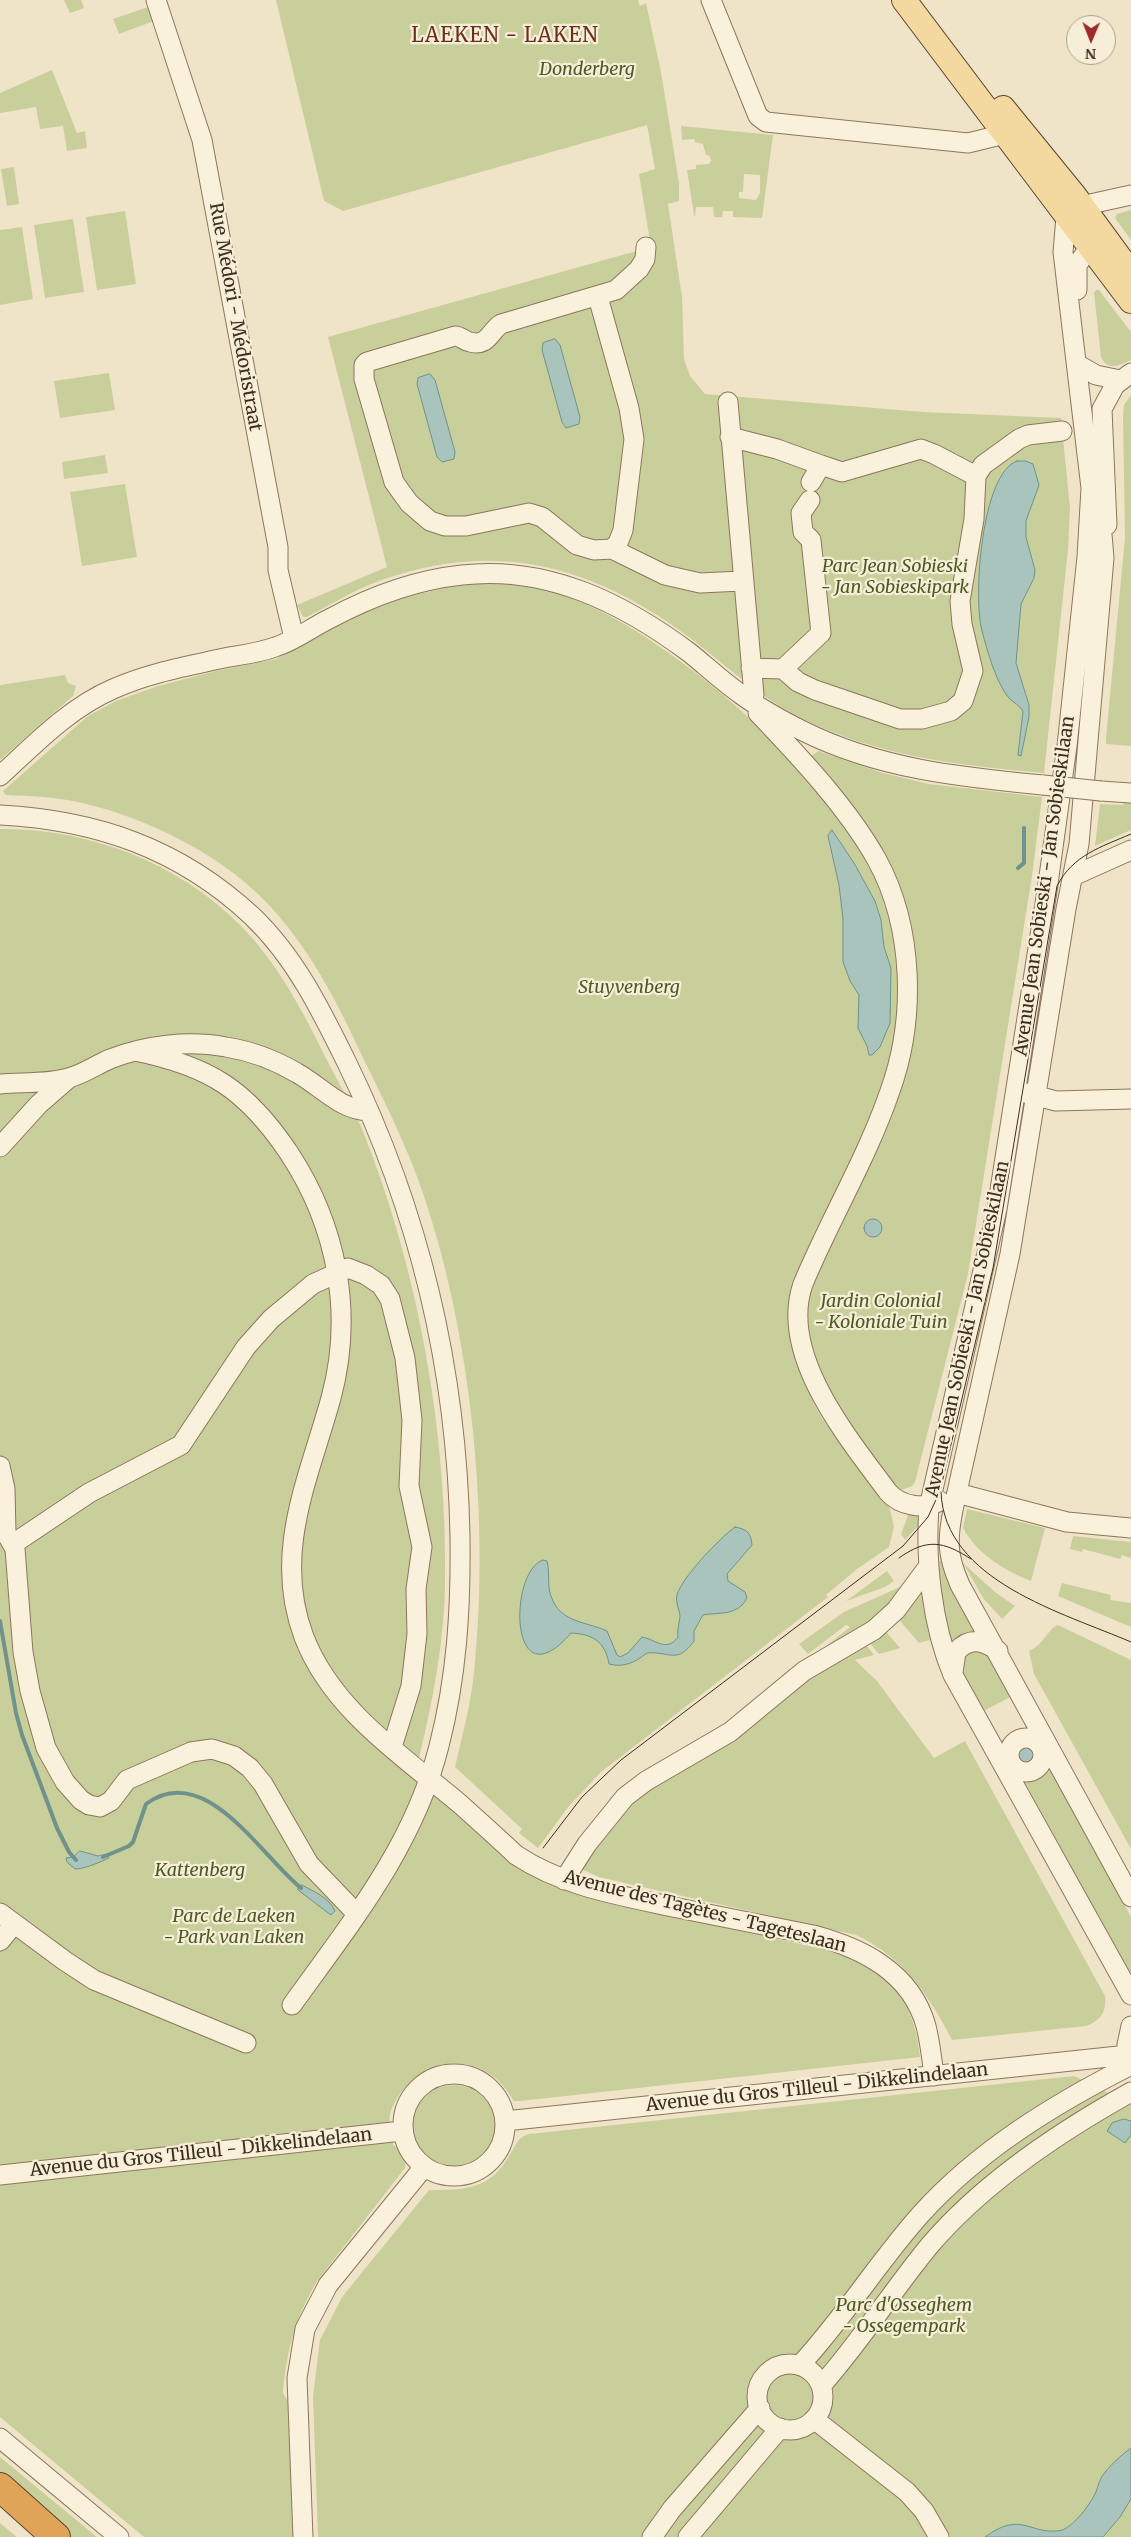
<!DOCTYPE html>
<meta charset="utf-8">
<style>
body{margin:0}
#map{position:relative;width:1131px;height:2537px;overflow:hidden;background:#f0e4c8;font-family:Merriweather,serif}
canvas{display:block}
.north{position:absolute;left:1066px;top:15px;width:50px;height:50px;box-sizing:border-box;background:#f7eed8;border:1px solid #ada18e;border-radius:50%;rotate:181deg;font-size:14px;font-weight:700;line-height:20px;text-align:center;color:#3d2e20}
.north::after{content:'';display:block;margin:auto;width:18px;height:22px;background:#9e2a2b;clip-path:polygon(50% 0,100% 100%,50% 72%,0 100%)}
</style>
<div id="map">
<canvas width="1131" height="2537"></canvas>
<div class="north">N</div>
</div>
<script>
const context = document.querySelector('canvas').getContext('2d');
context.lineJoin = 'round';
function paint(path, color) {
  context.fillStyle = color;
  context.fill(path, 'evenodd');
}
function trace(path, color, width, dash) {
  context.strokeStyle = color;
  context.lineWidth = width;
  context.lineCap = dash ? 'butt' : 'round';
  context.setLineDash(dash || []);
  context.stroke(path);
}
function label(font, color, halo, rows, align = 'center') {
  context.font = font + ' Merriweather,serif';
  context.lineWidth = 4.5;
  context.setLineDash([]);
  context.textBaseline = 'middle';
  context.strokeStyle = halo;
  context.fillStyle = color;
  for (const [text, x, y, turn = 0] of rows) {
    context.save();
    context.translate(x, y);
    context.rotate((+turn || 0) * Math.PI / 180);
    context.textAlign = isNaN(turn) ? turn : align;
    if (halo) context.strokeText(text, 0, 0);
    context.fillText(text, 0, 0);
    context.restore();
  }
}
const green = new Path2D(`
 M 64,0 L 81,0 L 84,8 L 70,13 Z
 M 276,0 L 638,0 L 640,6 L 646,3 L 661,72 L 679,183 L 679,201 L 668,204 L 682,297 L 684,359 L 690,376 L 705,394 L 923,412 L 1061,418 L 1070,508 L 1068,550 L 1044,773 C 958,765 878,757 799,717 C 752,693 716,655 672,625 C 578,561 488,542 379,581 C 354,590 330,605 307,617 L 303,617 L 297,605 L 387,567 L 328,337 L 651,247 L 639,174 L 655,169 L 647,125 L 343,211 L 324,201 Z
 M 148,7 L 154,21 L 119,34 L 113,19 Z
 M 52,70 L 77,133 L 85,131 L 87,148 L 67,151 L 63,126 L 40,129 L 36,107 L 0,113 L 0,93 Z
 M 681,126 L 773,135 L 762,218 L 733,217 L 733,211 L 723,211 L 722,217 L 714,217 L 713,207 L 696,207 L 695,216 L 694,215 L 687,170 L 696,169 L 696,165 L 709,164 L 711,161 L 710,156 L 706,155 L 703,144 L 695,142 L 694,139 L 682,140 ZM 744,174 L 760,175 L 760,193 L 756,200 L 739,198 L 739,192 L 743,192 Z
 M 14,167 L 19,204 L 7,206 L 1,169 Z
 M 1131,210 L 1131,240 L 1115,218 L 1117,214 Z
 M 125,211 L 136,284 L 97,290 L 86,217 Z
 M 73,219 L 84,292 L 45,298 L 34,225 Z
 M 22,227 L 33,299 L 0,305 L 0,230 Z
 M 1096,290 L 1099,290 L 1131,332 L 1131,360 C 1120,365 1108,372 1101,357 L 1094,293 Z
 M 109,373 L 115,410 L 60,418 L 54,381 Z
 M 1131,395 L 1131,746 L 1106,744 L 1106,738 L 1125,538 L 1123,416 L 1124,405 Z
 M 105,455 L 108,473 L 64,479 L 62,462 Z
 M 125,484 L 137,557 L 82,566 L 70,492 Z
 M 487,582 C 516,584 542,587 569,597 C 677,637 861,799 890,912 C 900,951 903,998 897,1037 C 885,1105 846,1168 818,1231 C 811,1244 794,1278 793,1291 C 792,1305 796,1320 798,1333 C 801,1361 805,1388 819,1413 C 825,1423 834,1433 841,1442 C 857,1464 875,1486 890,1509 L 894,1527 L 889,1547 L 857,1569 L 826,1595 L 828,1597 L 601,1772 L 569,1806 L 538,1848 L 519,1833 L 522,1829 L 455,1767 C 462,1736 471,1704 474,1672 C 491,1514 470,1314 413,1166 C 399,1131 382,1096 365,1062 C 338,1004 309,945 263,899 C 217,852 142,816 78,802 C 54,797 30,796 6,795 L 3,791 L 88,716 L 116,701 L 158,686 L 216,671 L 276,659 L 358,615 L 399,599 L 460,584 Z
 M 65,675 L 68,683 L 76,686 L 73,696 L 0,760 L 0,685 Z
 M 818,751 L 883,773 L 929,784 L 1042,797 L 1032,876 L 968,1274 L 915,1482 L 912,1486 L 899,1491 L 894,1489 L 826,1389 L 806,1333 L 806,1295 L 887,1118 L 911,940 L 810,757 Z
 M 1131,800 L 1131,830 L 1095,846 L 1100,804 L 1123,805 L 1124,801 Z
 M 0,829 C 86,828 178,862 239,924 C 277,962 301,1008 325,1056 C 337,1080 351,1104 362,1129 C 419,1270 448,1436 445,1588 C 443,1654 430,1715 414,1778 L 460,1816 L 621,1905 L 841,1953 C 892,1976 914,2000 920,2057 L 520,2101 L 514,2101 C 507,2091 501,2081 491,2075 C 453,2048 403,2072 390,2114 C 388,2122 392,2136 393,2145 C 401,2148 407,2160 405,2168 L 318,2280 C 296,2315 286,2352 283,2393 L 288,2401 L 293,2537 L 144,2537 L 0,2417 Z
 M 967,1509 L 1045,1528 L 1031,1581 C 1004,1570 978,1555 963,1528 Z
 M 910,1510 L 918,1515 L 919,1525 L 905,1540 L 901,1534 Z
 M 1073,1536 L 1131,1542 L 1131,1558 L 1122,1555 L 1120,1559 L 1083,1549 L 1082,1552 L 1070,1549 Z
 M 933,1561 L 946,1561 L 983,1634 L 952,1650 Z
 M 964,1564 L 995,1592 L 1015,1606 L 1002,1619 L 983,1598 Z
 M 887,1571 L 894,1581 L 885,1587 L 846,1601 Z
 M 1062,1583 L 1111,1595 L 1110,1600 L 1131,1603 L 1131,1627 L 1058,1596 Z
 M 900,1587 L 906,1590 L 891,1610 L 868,1630 L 799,1671 L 737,1724 L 632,1787 L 605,1816 L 572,1859 L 563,1862 L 611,1804 L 631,1784 L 735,1719 L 850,1627 L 846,1625 L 808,1654 L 799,1644 L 844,1612 Z
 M 912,1591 L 921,1595 L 930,1640 L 919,1643 L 895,1615 Z
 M 1058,1625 L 1131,1660 L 1131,1849 L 1034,1674 L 1029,1651 C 1045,1644 1047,1629 1058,1625 Z
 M 882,1627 L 900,1648 L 879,1654 L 866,1639 Z
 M 863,1641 L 874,1655 L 855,1660 L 877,1681 L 934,1758 L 965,1741 L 1105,1996 C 1107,2012 1100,2021 1086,2026 L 952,2040 C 929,1995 903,1957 856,1935 L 629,1884 L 599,1877 L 581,1869 L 623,1803 L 752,1719 Z
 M 984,1647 L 1012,1696 L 984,1711 L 966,1678 L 960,1675 L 962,1653 Z
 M 1046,1760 L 1131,1917 L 1131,1976 L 1021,1775 C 1035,1777 1040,1774 1046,1760 Z
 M 1074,2076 L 1131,2104 L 1131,2537 L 318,2537 L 313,2396 L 320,2340 L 342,2297 L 429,2190 C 463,2190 490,2190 509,2156 C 516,2146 516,2138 529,2134 Z
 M412 2127a42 42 0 1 1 84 0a42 42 0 1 1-84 0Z
 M 0,2457 L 97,2537 L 64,2537 L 0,2481 Z
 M 0,2523 L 17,2537 L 0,2537 Z`);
const water = new Path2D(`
 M 555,339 L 560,345 L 580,417 L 579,424 L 566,428 L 562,422 L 542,350 L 543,343 Z
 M 430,374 L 435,380 L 455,452 L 454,459 L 442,462 L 437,457 L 417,384 L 418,378 Z
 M 1017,461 L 1026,461 L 1033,464 L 1039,485 L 1026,521 L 1026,537 L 1035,570 L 1034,578 L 1021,604 L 1016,663 L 1029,705 L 1029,717 L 1021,756 L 1018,755 L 1023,711 C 1019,705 1014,703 1009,698 C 996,683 987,650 982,631 C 973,599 981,473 1017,461 Z
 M 832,830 L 854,863 L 875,901 L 881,920 L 884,947 L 891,968 L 890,1023 L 880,1047 L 872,1055 L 869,1055 L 867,1046 L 858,1028 L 859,995 L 850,981 L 843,962 L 843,919 L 839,885 L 828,836 Z
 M864 1228a9 9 0 1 1 18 0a9 9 0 1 1-18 0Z
 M 735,1527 C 747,1529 751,1533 752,1545 L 727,1574 L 728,1581 L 745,1592 L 747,1598 C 738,1616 720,1612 703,1615 L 694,1631 L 694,1641 C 677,1665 669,1651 647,1653 C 635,1662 625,1668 609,1664 C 605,1641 592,1634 571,1633 C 509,1705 508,1572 543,1560 L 547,1561 C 550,1573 547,1586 551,1596 C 560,1623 585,1621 607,1631 L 617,1655 L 620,1657 L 628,1653 L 642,1637 C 655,1639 666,1653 678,1637 C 677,1630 679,1624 680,1617 C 680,1610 675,1603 677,1595 C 682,1577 720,1538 735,1527 Z
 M1012 1755a14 14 0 1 1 28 0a14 14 0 1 1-28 0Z
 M 80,1851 L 98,1856 L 107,1854 L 109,1858 C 100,1862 85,1869 75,1869 L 67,1862 L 66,1858 L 73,1857 Z
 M 302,1885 C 314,1892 329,1897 335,1911 L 331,1915 L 298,1890 L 298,1887 Z
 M 1124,2119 L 1131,2121 L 1131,2135 L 1125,2143 L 1107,2131 L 1112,2123 Z
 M 1131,2448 L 1131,2499 L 1120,2517 L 1103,2537 L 985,2537 C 1023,2509 1030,2537 1063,2530 C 1076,2523 1087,2508 1094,2496 C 1097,2491 1098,2484 1101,2478 C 1108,2467 1120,2456 1131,2448 Z`);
const stream = new Path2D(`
 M 1018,868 L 1024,863 L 1024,828
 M 0,1621 L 16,1713 L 22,1735 L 57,1828 L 69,1852 L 76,1860
 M 103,1857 L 129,1846 L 133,1842 L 146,1804 C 205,1760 261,1856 301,1888`);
const minor = new Path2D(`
 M 156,0 L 202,140 L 278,547 L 278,570 L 294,638
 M 711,0 L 758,116 L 766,122 L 968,143 L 1017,131
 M 1131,195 L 1081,206 L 1066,217 L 1063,252 L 1091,488 L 1087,557 L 1067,746 L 1047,891 L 997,1209 L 929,1507 C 925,1561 932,1625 953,1675 L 1131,1995
 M 646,247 L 645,259 L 639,269 L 616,290 L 501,324 C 490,331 488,347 470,342 C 464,341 461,336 455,336 L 367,362 L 364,365 L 364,379 L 394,482 L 409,503 L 430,521 L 445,526 L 466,526 L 529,513 L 542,517 L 577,545 L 594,550 L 612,549 L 665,575 L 700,583 L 742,581
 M 1077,290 L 1077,265 L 1097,237
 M 598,297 L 629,408 L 634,439 L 623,530 L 618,543 L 612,549
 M 1077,364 L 1096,375 L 1120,380
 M 728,402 L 754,695
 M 730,437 L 777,449 L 821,465
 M 811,482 L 821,465 L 842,472 L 921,449 L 934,454 L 976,476
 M 1100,511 L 1104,558 L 1079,844 L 1066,909 L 1010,1254 L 953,1510 C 947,1541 947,1555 960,1585 L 1131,1897
 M 1107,525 L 1102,409 L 1115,385 L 1131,373
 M 751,668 L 783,669 L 798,682 L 815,690 L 900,719 L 922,719 L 951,711 L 963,701 L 973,671 L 962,624 L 960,601 L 974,519 L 976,476 L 983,465 L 1019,439 L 1028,435 L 1062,431
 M 783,669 L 821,633 L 811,540 L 803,532 L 801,513 L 810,500
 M 758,713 C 799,756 848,808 877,860 C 914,928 916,1019 890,1091 C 867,1158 830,1219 803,1284 C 778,1355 849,1439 888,1492 C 900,1506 924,1510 940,1501
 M 0,776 C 35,744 69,708 113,689 C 148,673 188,666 224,658 C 241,655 259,653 275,647 C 295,641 312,627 331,618 C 372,596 415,580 462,575 C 547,565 623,603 690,653 C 706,666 722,681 739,693 C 759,708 781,720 803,731 C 879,769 960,777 1043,785
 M 1101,791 L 1131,793
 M 0,815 C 97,820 180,849 252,916 C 295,957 321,1010 347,1063 C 419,1211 457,1371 460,1536 C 461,1608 457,1676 439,1746 C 414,1846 350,1924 292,2005
 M 1073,876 L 1131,850
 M 135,1051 C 209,1066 246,1089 289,1153 C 337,1226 354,1313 331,1398 C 309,1478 272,1553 304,1637 C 332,1710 403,1756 460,1804 C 479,1821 498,1838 516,1855 C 564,1887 623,1896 678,1908 C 723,1917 768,1926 813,1935 C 862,1948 911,1972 926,2026 C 930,2042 932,2059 934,2076
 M 0,1084 C 20,1082 49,1084 68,1078 C 82,1075 96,1065 110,1059 C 146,1045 188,1040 226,1047 C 251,1051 275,1060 297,1073 C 322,1087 340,1110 369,1111
 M 1026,1093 L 1056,1101 L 1131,1099
 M 0,1147 L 39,1104 L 69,1078
 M 0,1466 L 5,1489 L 6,1533 L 15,1549 L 23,1652 L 30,1691 L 46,1748 L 65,1782 L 81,1800 L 89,1805 L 100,1807 L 111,1801 L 127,1780 L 191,1752 L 212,1749 L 234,1756 L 250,1768 L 263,1784 L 309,1864 L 357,1914
 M 957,1493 L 1067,1522 L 1131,1528
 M 13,1544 L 89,1493 L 181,1445 L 246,1347 L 271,1319 L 313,1284 L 348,1268 L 366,1275 L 381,1285 L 390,1299 L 405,1358 L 412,1420 L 409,1486 L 422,1547 L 416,1589 L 417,1634 L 411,1686 L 392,1747
 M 953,1672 L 956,1652 C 969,1637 983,1640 998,1651
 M1009 1755a17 17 0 1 1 34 0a17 17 0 1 1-34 0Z
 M 564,1880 L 587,1844 L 625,1797 L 646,1781 L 730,1732 L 804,1671 L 874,1630 L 896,1610 L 928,1567
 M 0,1913 L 65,1961 L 94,1980 L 246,2043
 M 0,1941 L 14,1924
 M 1131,2026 L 1127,2045 L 1131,2066
 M403 2125a51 51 0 1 1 102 0a51 51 0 1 1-102 0Z
 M 505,2121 L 1128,2055
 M 0,2175 L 402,2131
 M757 2397a33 33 0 1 1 66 0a33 33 0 1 1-66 0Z
 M 800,2365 C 844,2318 878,2262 921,2214 C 979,2150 1054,2104 1131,2065
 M 821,2386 C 861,2341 892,2291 930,2245 C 984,2182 1059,2132 1131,2092
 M 814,2419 L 907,2492 L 924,2511 L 939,2537
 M 0,2438 L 119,2537
 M 303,2537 L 297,2378 L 305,2329 L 328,2285 L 424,2167
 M 652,2537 L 672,2509 L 760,2408
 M 688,2537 L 780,2428`);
const major = new Path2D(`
 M 904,0 L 1131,301
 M 1003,108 L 1074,195 L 1131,273`);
const highway = new Path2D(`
 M 0,2487 L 56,2537`);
const tram = new Path2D(`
 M 941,1492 C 944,1581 1064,1613 1131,1642
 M 899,1558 C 927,1538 943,1541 971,1559
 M 543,1848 L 582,1797 L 621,1760 L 903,1546 L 928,1517 L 940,1491 L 993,1268 L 1057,886 C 1073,855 1101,847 1131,834`);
const minorBridge = new Path2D(`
 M 1043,785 L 1101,791`);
const parkNames = [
 ["Donderberg",587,70],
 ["Parc Jean Sobieski",895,567],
 ["- Jan Sobieskipark",895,588],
 ["Stuyvenberg",629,988],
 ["Jardin Colonial",881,1302],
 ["- Koloniale Tuin",881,1323],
 ["Kattenberg",200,1871],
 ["Parc de Laeken",234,1917],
 ["- Park van Laken",234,1938],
 ["Parc d'Osseghem",904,2306],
 ["- Ossegempark",904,2327]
];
const streetNames = [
 ["Rue Médori - Médoristraat",235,317,80],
 ["Avenue Jean Sobieski - Jan Sobieskilaan",1045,886,-82],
 ["Avenue Jean Sobieski - Jan Sobieskilaan",968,1329,-78],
 ["Avenue des Tagètes - Tageteslaan",705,1912,14],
 ["Avenue du Gros Tilleul - Dikkelindelaan",817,2088,-6],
 ["Avenue du Gros Tilleul - Dikkelindelaan",201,2153,-6]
];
const quarterNames = [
 ["LAEKEN - LAKEN",505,36]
];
paint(green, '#c9cf9b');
paint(water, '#a9c4bc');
trace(water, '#6f938a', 1);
trace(stream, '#6f938a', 4);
trace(minor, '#8d765c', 21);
trace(major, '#5b4430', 26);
trace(highway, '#5b4430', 30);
trace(minor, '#faf1dc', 19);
trace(major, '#f3d9a0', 24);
trace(highway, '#e0a458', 28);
trace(tram, '#3d2e20', 1);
trace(minorBridge, '#8d765c', 21, []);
trace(minorBridge, '#faf1dc', 19);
label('italic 18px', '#4d5a26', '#f7eed8', parkNames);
label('18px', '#3d2e20', '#f7eed8', streetNames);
context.letterSpacing = '1px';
label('20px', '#6b2e1e', '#f7eed8', quarterNames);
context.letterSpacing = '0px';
</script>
